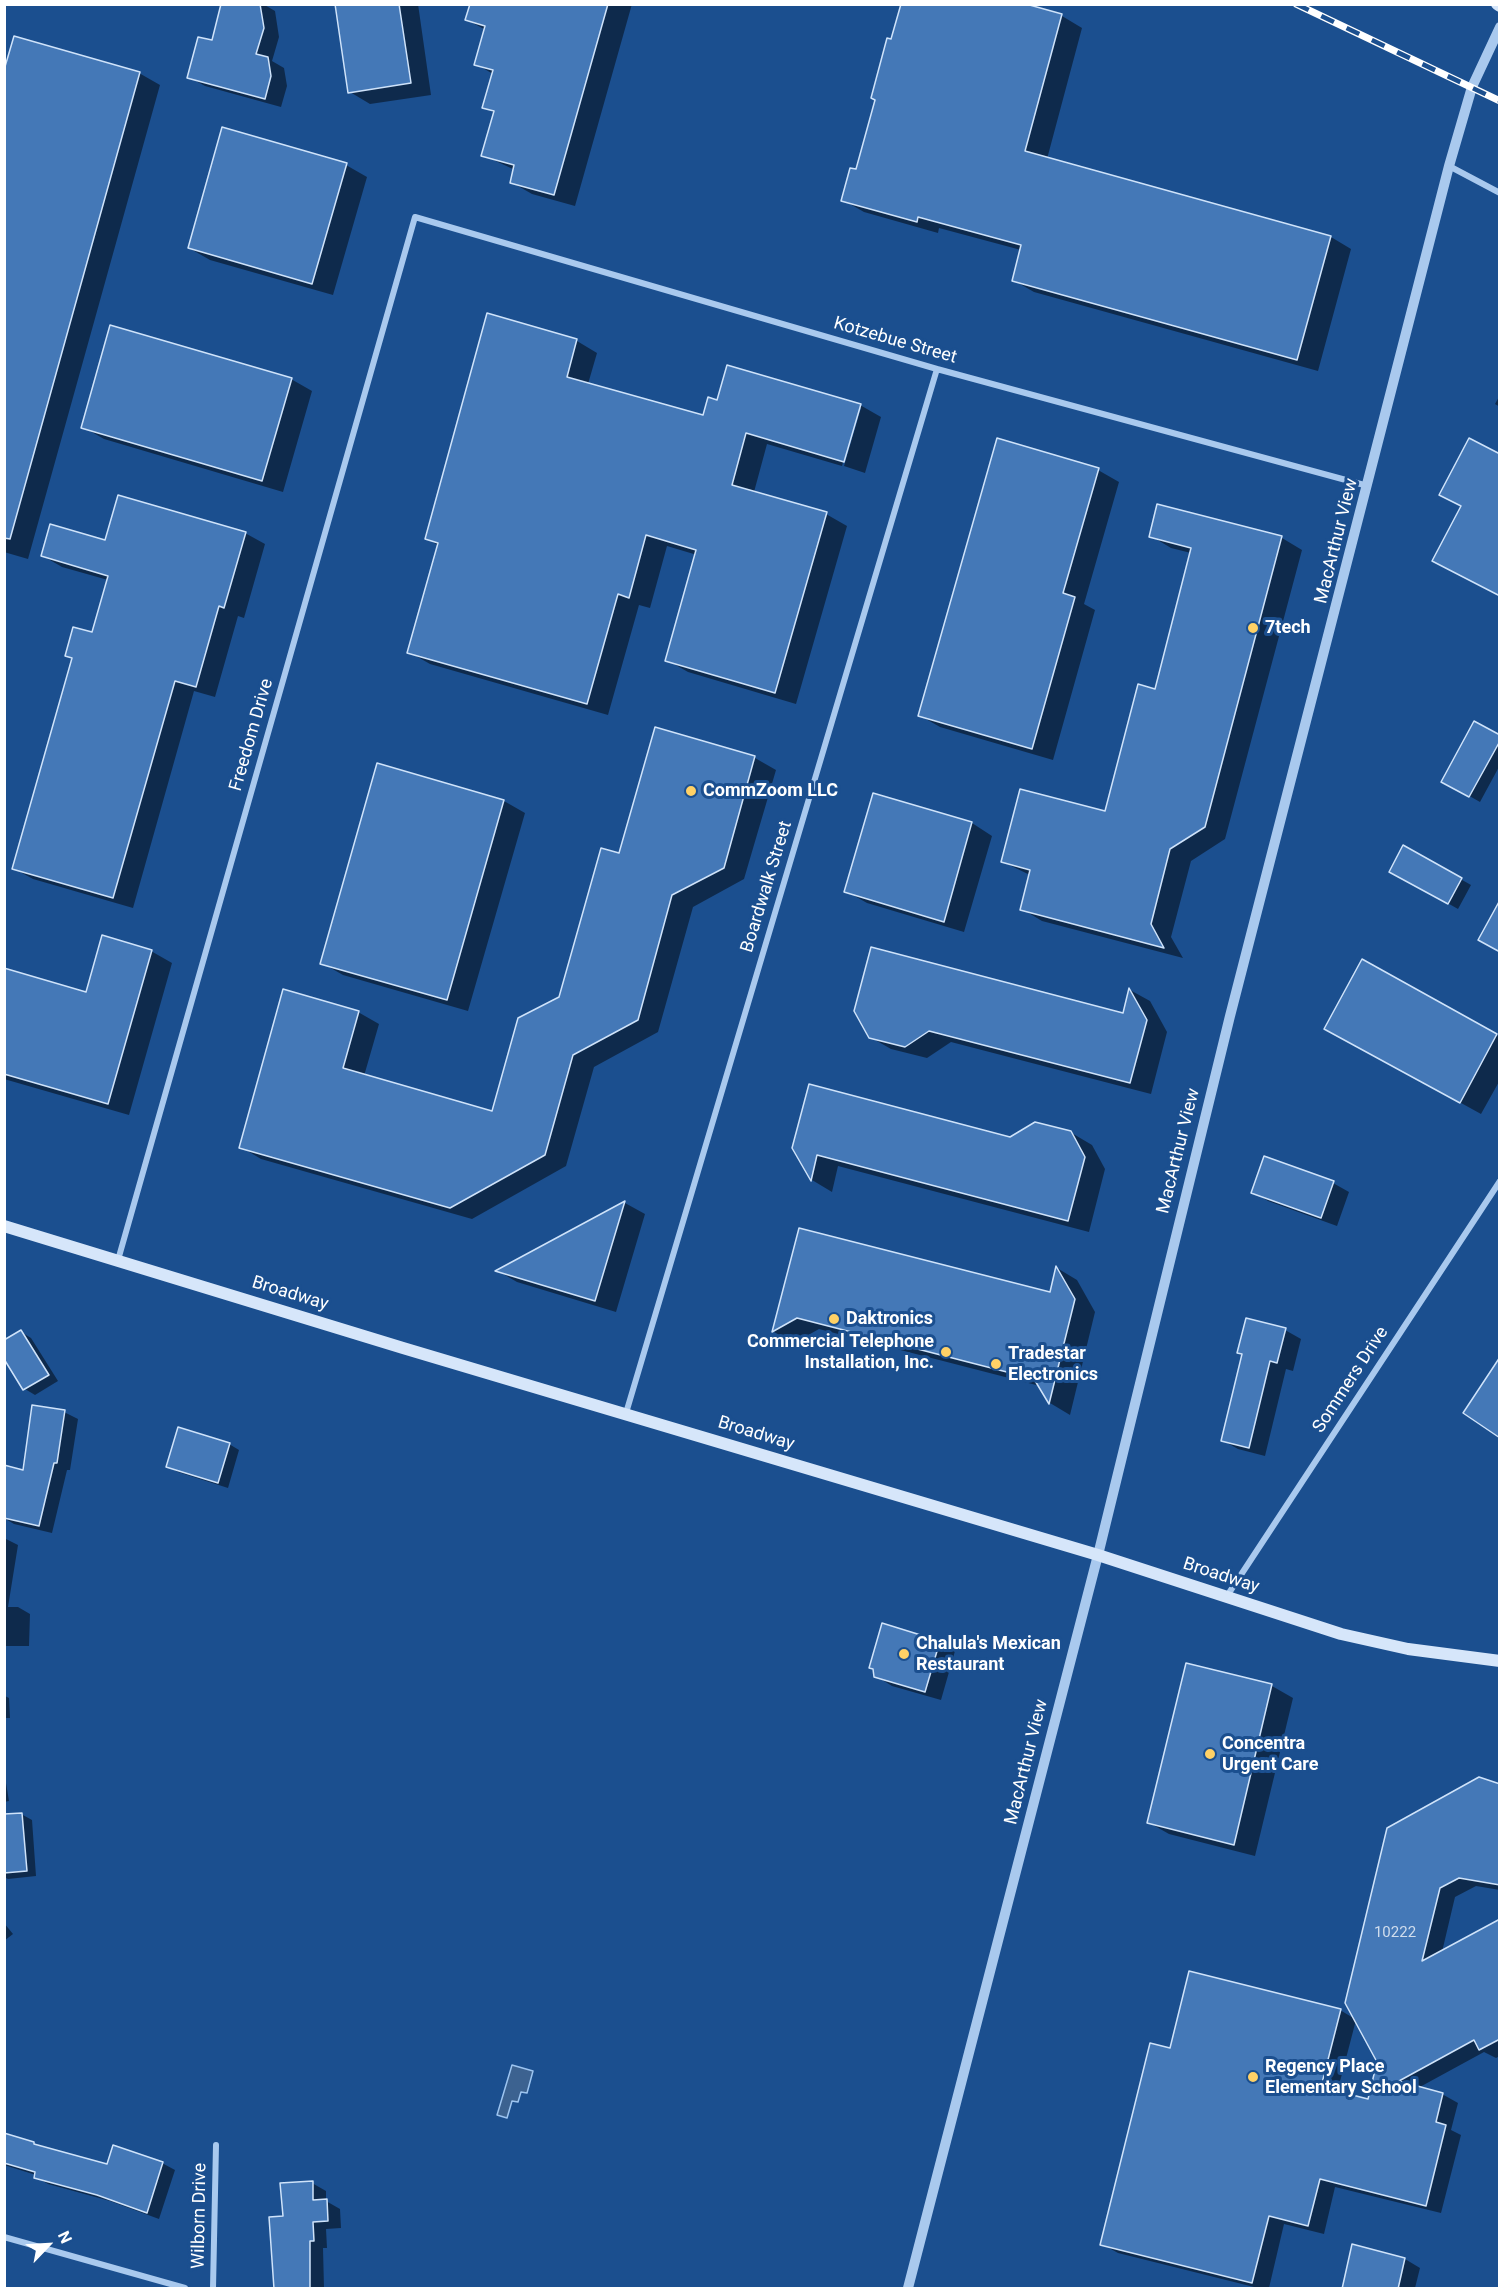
<!DOCTYPE html>
<style>
body{margin:0}
#map{position:relative;width:1504px;height:2293px;overflow:hidden;background:#1b4f8f;font-family:Roboto,sans-serif}
canvas{display:block}
.frame{position:absolute;inset:0;border:6px solid #fff;pointer-events:none}
.north{position:absolute;left:18px;top:2215px;width:60px;height:60px;-webkit-text-stroke:4px #1b4f8f;paint-order:stroke;rotate:65deg;font-size:16px;font-weight:700;line-height:24px;text-align:center;color:#fff}
.north::after{content:'';display:block;margin:auto;width:21px;height:27px;background:#fff;clip-path:polygon(50% 0,100% 100%,50% 72%,0 100%)}
</style>
<div id="map">
<canvas width="1504" height="2293"></canvas>
<div class="frame"></div>
<div class="north">N</div>
</div>
<script>
const context = document.querySelector('canvas').getContext('2d');
context.lineJoin = 'round';
function paint(path, color) {
  context.fillStyle = color;
  context.fill(path, 'evenodd');
}
function trace(path, color, width, dash) {
  context.strokeStyle = color;
  context.lineWidth = width;
  context.lineCap = dash ? 'butt' : 'round';
  context.setLineDash(dash || []);
  context.stroke(path);
}
function label(font, color, halo, rows, align = 'center') {
  context.font = font + ' Roboto,sans-serif';
  context.lineWidth = 6;
  context.setLineDash([]);
  context.textBaseline = 'middle';
  context.strokeStyle = halo;
  context.fillStyle = color;
  for (const [text, x, y, turn = 0] of rows) {
    context.save();
    context.translate(x, y);
    context.rotate((+turn || 0) * Math.PI / 180);
    context.textAlign = isNaN(turn) ? turn : align;
    if (halo) context.strokeText(text, 0, 0);
    context.fillText(text, 0, 0);
    context.restore();
  }
}
const water = new Path2D(`
 M 512,2065 L 533,2071 L 527,2093 L 521,2092 L 518,2102 L 512,2101 L 507,2118 L 497,2115 Z`);
const shadow = new Path2D(`
 M 223,4 L 263,4 L 275,11 L 279,37 L 272,61 L 284,68 L 287,86 L 281,107 L 205,86 L 189,77 L 213,42 Z
 M 337,4 L 418,4 L 431,95 L 370,104 L 350,92 Z
 M 471,4 L 632,4 L 575,206 L 532,194 L 511,182 L 515,170 L 483,155 L 495,113 L 484,107 L 493,74 L 476,64 L 486,30 L 467,20 Z
 M 1021,4 L 1062,16 L 1082,28 L 1047,159 L 1331,237 L 1351,249 L 1318,371 L 1034,292 L 1013,280 L 1021,250 L 939,228 L 938,233 L 864,212 L 843,200 L 857,171 Z
 M 139,73 L 160,85 L 28,559 L 4,552 L 4,75 Z
 M 346,165 L 367,177 L 333,295 L 210,260 L 189,248 Z
 M 577,341 L 597,353 L 588,384 L 704,417 L 718,401 L 860,405 L 881,417 L 865,473 L 844,466 L 861,408 L 858,408 L 842,466 L 767,444 L 754,492 L 826,514 L 847,526 L 796,704 L 688,672 L 667,660 L 697,555 L 667,546 L 650,608 L 639,605 L 608,715 L 430,664 L 409,652 L 439,546 L 426,538 Z
 M 291,379 L 312,391 L 283,492 L 104,439 L 83,427 Z
 M 1500,395 L 1500,407 L 1495,404 Z
 M 1098,470 L 1119,482 L 1084,604 L 1095,610 L 1053,760 L 940,727 L 919,715 Z
 M 1158,506 L 1282,538 L 1302,550 L 1225,839 L 1191,861 L 1171,937 L 1183,958 L 1042,921 L 1022,909 L 1030,875 L 1003,862 L 1106,813 L 1156,691 L 1191,553 L 1171,548 L 1151,536 Z
 M 245,533 L 265,544 L 244,618 L 238,616 L 215,697 L 194,691 L 133,908 L 33,879 L 13,868 L 73,659 L 67,655 L 93,634 L 108,580 L 62,567 L 43,556 L 106,542 Z
 M 656,729 L 755,758 L 776,770 L 744,879 L 693,907 L 658,1032 L 594,1067 L 566,1166 L 472,1219 L 261,1159 L 241,1147 L 358,1012 L 379,1024 L 364,1076 L 493,1113 L 560,998 L 620,855 Z
 M 1500,737 L 1500,765 L 1480,802 L 1443,781 Z
 M 378,765 L 504,801 L 525,813 L 468,1011 L 343,975 L 322,963 Z
 M 874,794 L 972,823 L 992,836 L 964,932 L 867,903 L 846,891 Z
 M 1404,847 L 1471,885 L 1458,909 L 1391,871 Z
 M 151,951 L 172,963 L 129,1115 L 4,1079 L 4,970 L 87,994 Z
 M 1362,961 L 1500,1037 L 1500,1080 L 1481,1114 L 1347,1040 Z
 M 1130,990 L 1150,1001 L 1167,1032 L 1151,1094 L 951,1042 L 927,1058 L 891,1049 L 870,1037 L 856,1011 L 1124,1015 Z
 M 1070,1132 L 1092,1145 L 1105,1169 L 1089,1232 L 838,1166 L 832,1192 L 812,1180 L 794,1148 L 1010,1138 Z
 M 1333,1183 L 1349,1192 L 1337,1226 L 1268,1201 L 1253,1192 Z
 M 625,1203 L 645,1214 L 616,1312 L 517,1282 L 498,1271 Z
 M 800,1230 L 1051,1294 L 1057,1268 L 1077,1280 L 1095,1312 L 1070,1415 L 1050,1403 L 1040,1386 L 819,1329 L 794,1343 L 774,1332 Z
 M 1285,1330 L 1301,1339 L 1293,1371 L 1286,1369 L 1265,1456 L 1238,1449 L 1222,1440 L 1244,1355 L 1239,1352 Z
 M 21,1332 L 31,1338 L 58,1381 L 35,1395 L 25,1389 L 4,1356 Z
 M 64,1412 L 78,1419 L 70,1470 L 67,1470 L 52,1533 L 14,1524 L 4,1518 L 4,1500 Z
 M 229,1444 L 239,1450 L 228,1488 L 178,1472 L 168,1467 Z
 M 4,1538 L 18,1545 L 8,1607 L 18,1607 L 30,1614 L 29,1646 L 6,1646 L 5,1696 L 9,1698 L 10,1718 L 4,1718 Z
 M 883,1625 L 940,1642 L 955,1651 L 941,1700 L 892,1686 L 876,1676 Z
 M 1187,1665 L 1272,1686 L 1293,1698 L 1255,1856 L 1169,1834 L 1148,1822 Z
 M 4,1771 L 9,1801 L 4,1802 Z
 M 1500,1785 L 1500,1890 L 1476,1886 L 1455,1897 L 1442,1952 L 1500,1920 L 1500,2056 L 1496,2058 L 1484,2052 L 1418,2088 L 1442,2094 L 1458,2103 L 1451,2130 L 1461,2135 L 1441,2213 L 1335,2187 L 1324,2234 L 1284,2224 L 1269,2288 L 1258,2288 L 1118,2253 L 1102,2244 L 1171,2050 L 1340,2010 L 1355,2019 ZM 1356,2020 L 1379,2062 L 1369,2101 L 1337,2093 Z
 M 21,1814 L 32,1820 L 36,1876 L 8,1879 L 4,1877 L 4,1816 Z
 M 4,1923 L 13,1934 L 4,1941 Z
 M 4,2135 L 108,2166 L 162,2163 L 175,2170 L 159,2219 L 110,2201 L 48,2184 L 36,2177 L 36,2175 L 4,2165 Z
 M 312,2183 L 326,2191 L 326,2201 L 340,2209 L 341,2228 L 326,2229 L 327,2248 L 323,2248 L 324,2288 L 273,2288 L 284,2218 Z
 M 1405,2259 L 1420,2268 L 1415,2288 L 1343,2288 Z`);
const building = new Path2D(`
 M 221,4 L 260,4 L 264,28 L 256,54 L 268,57 L 271,76 L 265,99 L 187,78 L 198,37 L 212,40 Z
 M 335,4 L 399,4 L 411,83 L 348,93 Z
 M 470,4 L 608,4 L 554,195 L 510,183 L 514,165 L 481,156 L 494,111 L 482,108 L 493,70 L 474,65 L 485,26 L 465,20 Z
 M 901,4 L 1026,4 L 1062,14 L 1025,151 L 1331,236 L 1297,360 L 1012,281 L 1021,245 L 918,217 L 917,222 L 841,201 L 850,168 L 856,169 L 875,100 L 871,98 L 887,38 L 891,39 Z
 M 14,36 L 140,72 L 10,539 L 4,538 L 4,70 Z
 M 222,127 L 347,163 L 312,284 L 188,248 Z
 M 487,313 L 577,339 L 567,377 L 703,415 L 708,397 L 717,400 L 727,365 L 861,404 L 844,462 L 746,433 L 732,485 L 827,512 L 775,693 L 665,661 L 696,550 L 646,535 L 629,598 L 618,594 L 587,704 L 407,653 L 438,543 L 425,539 Z
 M 110,325 L 292,378 L 262,481 L 81,428 Z
 M 997,438 L 1099,468 L 1063,593 L 1075,597 L 1032,749 L 918,716 Z
 M 1469,438 L 1500,454 L 1500,596 L 1432,561 L 1461,506 L 1439,495 Z
 M 118,495 L 246,532 L 224,608 L 219,606 L 196,687 L 175,681 L 113,898 L 12,869 L 72,658 L 65,656 L 73,627 L 92,632 L 108,576 L 41,556 L 50,524 L 105,540 Z
 M 1157,504 L 1282,536 L 1205,827 L 1170,849 L 1151,924 L 1164,948 L 1020,910 L 1030,870 L 1001,862 L 1020,789 L 1105,811 L 1138,684 L 1155,689 L 1191,548 L 1149,537 Z
 M 1474,721 L 1500,735 L 1500,741 L 1469,797 L 1441,782 Z
 M 655,727 L 755,756 L 724,868 L 672,895 L 638,1020 L 573,1055 L 545,1155 L 450,1208 L 239,1148 L 283,989 L 359,1011 L 343,1068 L 492,1111 L 518,1018 L 559,997 L 601,848 L 619,853 Z
 M 377,763 L 504,800 L 447,1000 L 320,964 Z
 M 873,793 L 972,822 L 944,922 L 844,892 Z
 M 1403,845 L 1462,878 L 1448,904 L 1389,872 Z
 M 1500,900 L 1500,952 L 1478,940 Z
 M 102,935 L 152,950 L 108,1104 L 4,1074 L 4,968 L 86,992 Z
 M 871,947 L 1123,1013 L 1129,988 L 1147,1020 L 1130,1083 L 929,1031 L 905,1047 L 869,1038 L 854,1011 Z
 M 1362,959 L 1497,1034 L 1460,1103 L 1324,1029 Z
 M 809,1084 L 1010,1137 L 1035,1122 L 1071,1131 L 1085,1157 L 1068,1221 L 817,1155 L 811,1181 L 792,1148 Z
 M 1264,1156 L 1334,1181 L 1321,1218 L 1251,1193 Z
 M 625,1201 L 595,1301 L 495,1271 Z
 M 799,1228 L 1050,1292 L 1056,1266 L 1075,1299 L 1049,1404 L 1034,1379 L 797,1318 L 772,1332 Z
 M 1246,1318 L 1286,1328 L 1277,1363 L 1270,1361 L 1249,1448 L 1221,1441 L 1242,1354 L 1237,1353 Z
 M 21,1330 L 49,1375 L 23,1390 L 4,1359 L 4,1340 Z
 M 1500,1357 L 1500,1438 L 1463,1413 Z
 M 32,1405 L 65,1410 L 57,1463 L 54,1463 L 39,1526 L 4,1518 L 4,1465 L 23,1470 Z
 M 178,1427 L 230,1443 L 218,1483 L 166,1467 Z
 M 882,1623 L 940,1641 L 925,1692 L 874,1677 L 873,1669 L 869,1668 Z
 M 1186,1663 L 1272,1684 L 1234,1845 L 1147,1823 Z
 M 1479,1777 L 1500,1784 L 1500,1885 L 1459,1878 L 1440,1888 L 1422,1961 L 1500,1919 L 1500,2039 L 1479,2050 L 1474,2040 L 1399,2081 L 1443,2093 L 1436,2122 L 1446,2125 L 1426,2206 L 1320,2179 L 1308,2226 L 1269,2216 L 1252,2283 L 1100,2245 L 1150,2043 L 1170,2048 L 1189,1971 L 1341,2009 L 1321,2087 L 1368,2099 L 1377,2062 L 1345,2003 L 1387,1828 Z
 M 22,1813 L 27,1871 L 4,1873 L 4,1814 Z
 M 4,2133 L 34,2142 L 34,2144 L 107,2164 L 113,2145 L 163,2162 L 147,2213 L 97,2195 L 34,2178 L 35,2172 L 4,2163 Z
 M 313,2181 L 313,2200 L 327,2199 L 328,2221 L 313,2222 L 314,2241 L 310,2241 L 310,2289 L 274,2289 L 269,2217 L 283,2216 L 280,2183 Z
 M 1352,2244 L 1405,2258 L 1398,2289 L 1342,2289 Z`);
const minor = new Path2D(`
 M 1449,166 L 1500,193
 M 118,1260 L 415,217 L 937,369 L 1368,486
 M 626,1413 L 937,369
 M 1227,1596 L 1500,1181
 M 4,2237 L 185,2288
 M 213,2288 L 216,2145`);
const tertiary = new Path2D(`
 M 908,2288 L 1098,1555 L 1230,1016 L 1449,166 L 1472,87 L 1500,27`);
const secondary = new Path2D(`
 M 1497,4 L 1500,6
 M 4,1226 L 403,1348 L 1098,1555 L 1341,1634 L 1408,1649 L 1500,1661`);
const rail = new Path2D(`
 M 1296,4 L 1500,101`);
const markers = [
 [1253,628,6,"#ffd166"],
 [691,791,6,"#ffd166"],
 [834,1319,6,"#ffd166"],
 [946,1352,6,"#ffd166"],
 [996,1364,6,"#ffd166"],
 [904,1654,6,"#ffd166"],
 [1210,1754,6,"#ffd166"],
 [1253,2077,6,"#ffd166"]
];
const numberNames = [
 ["10222",1395,1933]
];
const streetNames = [
 ["Kotzebue Street",895,341,16],
 ["MacArthur View",1337,541,-76],
 ["Freedom Drive",252,735,-74],
 ["Boardwalk Street",767,887,-73],
 ["MacArthur View",1179,1151,-76],
 ["Broadway",290,1294,17],
 ["Sommers Drive",1351,1380,-57],
 ["Broadway",756,1434,17],
 ["Broadway",1221,1576,18],
 ["MacArthur View",1027,1762,-76],
 ["Wilborn Drive",200,2216,-89]
];
const poiNames = [
 ["7tech",1265,628],
 ["CommZoom LLC",703,791],
 ["Daktronics",846,1319],
 ["Commercial Telephone",934,1342,"right"],
 ["Installation, Inc.",934,1363,"right"],
 ["Tradestar",1008,1354],
 ["Electronics",1008,1375],
 ["Chalula's Mexican",916,1644],
 ["Restaurant",916,1665],
 ["Concentra",1222,1744],
 ["Urgent Care",1222,1765],
 ["Regency Place",1265,2067],
 ["Elementary School",1265,2088]
];
paint(water, '#3c6290');
trace(water, '#9cc4f0', 1.5);
paint(shadow, '#0007');
paint(building, '#4478b7');
trace(building, '#cfe3fa', 1.5);
trace(minor, '#a9c9ee', 6);
trace(tertiary, '#a9c9ee', 10);
trace(secondary, '#d6e6fa', 12);
trace(rail, '#fff', 7);
trace(rail, '#1b4f8f', 4.5, [14]);
for (const [x, y, r, color] of markers) {
  const dot = new Path2D();
  dot.arc(x, y, r, 0, 2 * Math.PI);
  context.fillStyle = color;
  context.fill(dot);
  trace(dot, '#1b4f8f', 2);
}
label('15px', '#d0dded', null, numberNames);
label('18px', '#fff', '#1b4f8f', streetNames);
label('bold 18px', '#fff', '#1b4f8f', poiNames, 'left');
</script>
